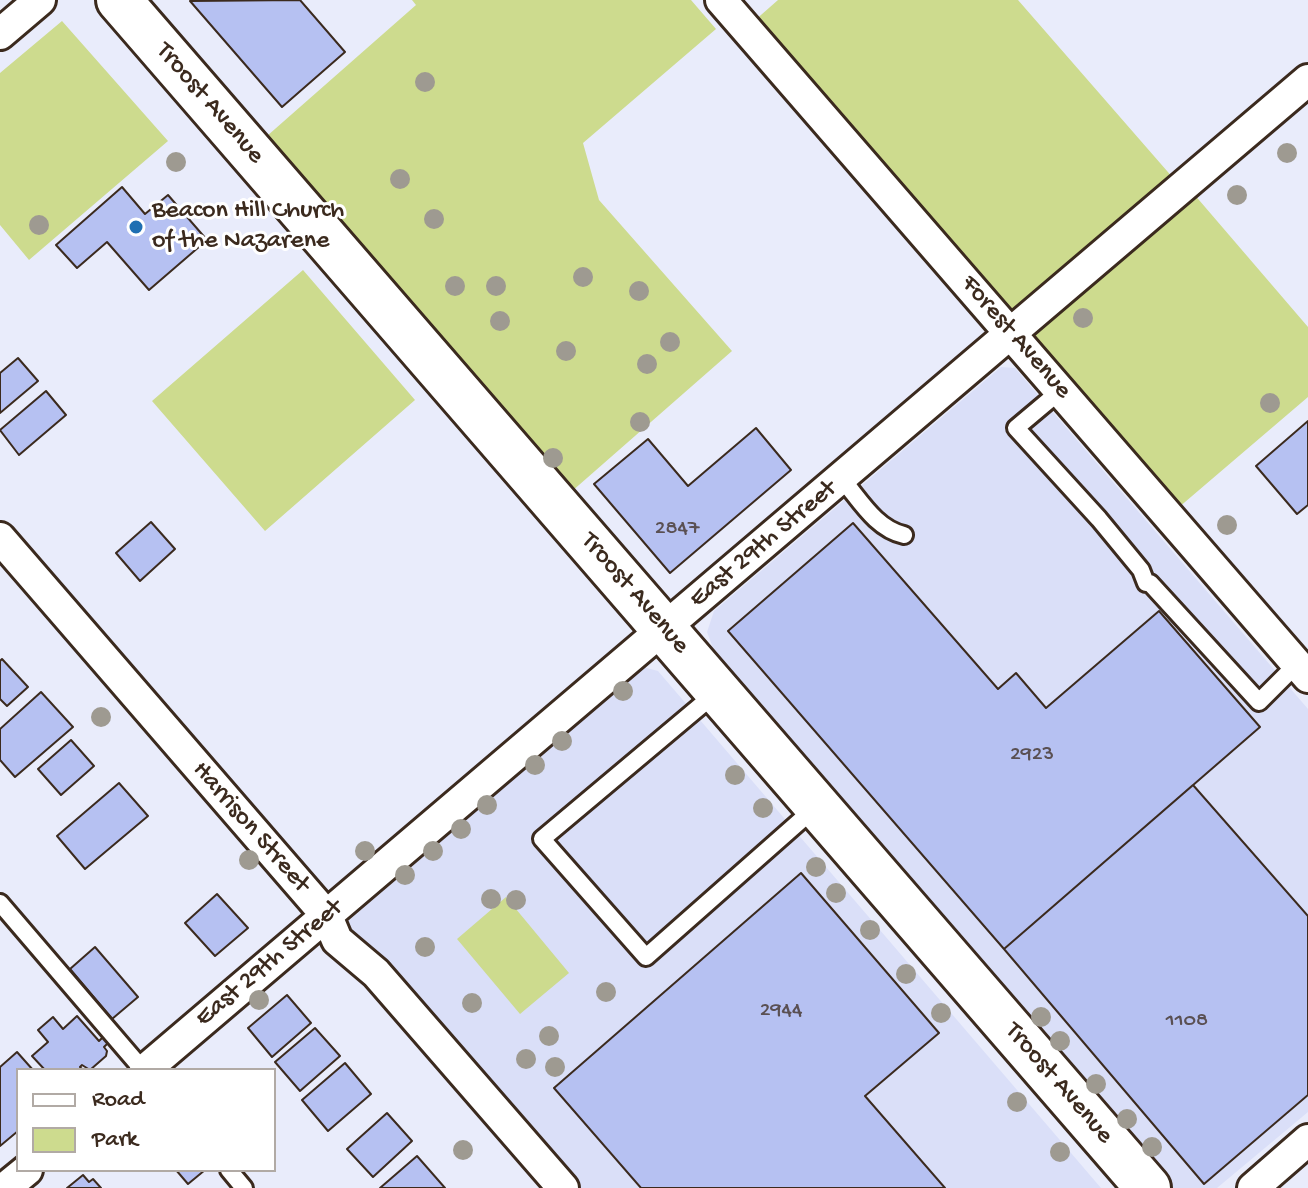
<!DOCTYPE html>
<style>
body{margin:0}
#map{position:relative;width:1308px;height:1188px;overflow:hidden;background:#e9ecfb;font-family:"Gochi Hand",sans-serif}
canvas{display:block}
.legend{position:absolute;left:16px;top:1068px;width:260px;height:104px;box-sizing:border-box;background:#fff;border:2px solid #b1aaa5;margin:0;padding:10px 14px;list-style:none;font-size:24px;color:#3b2a1e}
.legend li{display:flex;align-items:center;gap:16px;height:40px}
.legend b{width:40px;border:2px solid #b1aaa5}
</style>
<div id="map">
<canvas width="1308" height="1188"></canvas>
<ul class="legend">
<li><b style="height:10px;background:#fff"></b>Road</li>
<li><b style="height:22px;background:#cddb8e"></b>Park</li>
</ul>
</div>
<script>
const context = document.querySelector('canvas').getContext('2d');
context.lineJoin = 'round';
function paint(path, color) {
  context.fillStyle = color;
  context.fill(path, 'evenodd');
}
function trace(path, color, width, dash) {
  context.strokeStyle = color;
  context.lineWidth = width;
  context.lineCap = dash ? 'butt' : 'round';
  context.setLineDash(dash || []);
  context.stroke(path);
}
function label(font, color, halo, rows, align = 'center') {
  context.font = font + ' "Gochi Hand",sans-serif';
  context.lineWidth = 6;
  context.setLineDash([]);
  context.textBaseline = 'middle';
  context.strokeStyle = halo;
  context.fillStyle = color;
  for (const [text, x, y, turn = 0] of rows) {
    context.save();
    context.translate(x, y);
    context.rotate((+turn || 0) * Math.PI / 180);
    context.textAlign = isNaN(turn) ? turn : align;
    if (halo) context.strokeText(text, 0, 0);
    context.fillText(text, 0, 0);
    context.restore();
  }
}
const built = new Path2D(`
 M 1001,367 L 1015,368 L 1308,709 L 1308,1112 L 1217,1188 L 1169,1188 L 1156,1171 L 1156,1160 L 713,648 L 707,632 L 714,611 Z
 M 643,667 L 658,671 L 1101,1188 L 577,1188 L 346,923 Z`);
const green = new Path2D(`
 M 412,0 L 691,0 L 716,29 L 583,143 L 599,200 L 732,351 L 571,492 L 267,136 L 416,5 Z
 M 778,0 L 1018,0 L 1174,179 L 1011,317 L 753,22 Z
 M 62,21 L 168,141 L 29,260 L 0,225 L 0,73 Z
 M 1193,193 L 1308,327 L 1308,397 L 1178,508 L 1029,333 Z
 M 303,270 L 415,400 L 265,531 L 152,401 Z
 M 506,897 L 569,973 L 520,1014 L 457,939 Z`);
const building = new Path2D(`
 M 300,0 L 345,52 L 282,107 L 190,1 Z
 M 122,187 L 145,214 L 168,195 L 207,240 L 149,290 L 107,242 L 77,268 L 56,245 Z
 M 18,358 L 38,381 L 0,413 L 0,373 Z
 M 46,391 L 66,415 L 19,455 L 0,430 Z
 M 1308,421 L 1308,505 L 1297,514 L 1256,466 Z
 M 756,428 L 791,470 L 670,573 L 594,484 L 648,439 L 688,486 Z
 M 151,522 L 175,549 L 140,581 L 116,553 Z
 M 853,523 L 998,689 L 1016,673 L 1046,708 L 1159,611 L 1260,727 L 1004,949 L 728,631 Z
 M 2,659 L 28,687 L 7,706 L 0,699 L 0,661 Z
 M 41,692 L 73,727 L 15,777 L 0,760 L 0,729 Z
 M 71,740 L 94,766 L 61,795 L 38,769 Z
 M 119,783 L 148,816 L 85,869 L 57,836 Z
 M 1193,785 L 1308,916 L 1308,1095 L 1204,1184 L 1004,949 Z
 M 801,873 L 939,1033 L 865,1096 L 945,1188 L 641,1188 L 554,1088 Z
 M 217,894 L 248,928 L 215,956 L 185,923 Z
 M 95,947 L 138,997 L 112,1019 L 70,969 Z
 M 287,995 L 311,1023 L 272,1057 L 248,1028 Z
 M 77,1016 L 99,1041 L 103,1037 L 100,1034 L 102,1031 L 108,1043 L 104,1047 L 107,1051 L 106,1056 L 90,1070 L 82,1065 L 80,1067 L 83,1070 L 45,1070 L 32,1056 L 48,1042 L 38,1030 L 53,1017 L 63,1029 Z
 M 315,1028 L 340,1056 L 300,1091 L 275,1062 Z
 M 17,1052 L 33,1070 L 18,1070 L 18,1131 L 0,1146 L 0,1067 Z
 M 345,1063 L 371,1094 L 328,1131 L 302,1100 Z
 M 387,1113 L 412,1141 L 373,1177 L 347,1149 Z
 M 417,1156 L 445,1188 L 380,1188 Z
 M 176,1170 L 205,1170 L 188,1184 Z
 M 83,1175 L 89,1182 L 93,1179 L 101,1188 L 67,1188 Z`);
const lane = new Path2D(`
 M 1060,391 L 1016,428 L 1099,519 L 1141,570 L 1146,583 L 1150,583 L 1259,702 L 1297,664
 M 842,479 C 860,500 876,529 904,535
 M 717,692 L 542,839 L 646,957 L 817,806
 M 0,903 L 143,1070
 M 229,1170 L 244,1188`);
const street = new Path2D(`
 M 721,0 L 1308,677
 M 0,34 L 40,0
 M 0,538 L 327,916 L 337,940 L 376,973 L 563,1188
 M 145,1070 L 1308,80
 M 5,1188 L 27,1170
 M 1253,1188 L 1308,1140`);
const secondary = new Path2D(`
 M 119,0 L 1148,1188`);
const trees = [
 [425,82],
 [1287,153],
 [176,162],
 [400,179],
 [1237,195],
 [434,219],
 [39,225],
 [583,277],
 [455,286],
 [496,286],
 [639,291],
 [1083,318],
 [500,321],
 [670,342],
 [566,351],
 [647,364],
 [1270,403],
 [640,422],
 [553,458],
 [1227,525],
 [623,691],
 [101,717],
 [562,741],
 [535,765],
 [735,775],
 [487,805],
 [763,808],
 [461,829],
 [365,851],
 [433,851],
 [249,860],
 [816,867],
 [405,875],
 [836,893],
 [491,899],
 [516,900],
 [870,930],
 [425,947],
 [906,974],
 [606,992],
 [259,1000],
 [472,1003],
 [941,1013],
 [1041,1017],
 [549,1036],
 [1060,1041],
 [526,1059],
 [555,1067],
 [1096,1084],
 [1017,1102],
 [1127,1119],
 [1152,1147],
 [463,1150],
 [1060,1152]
];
const markers = [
 [136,227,8,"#1f6fb2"]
];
const numberNames = [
 ["2847",677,530],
 ["2923",1032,756],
 ["2944",781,1012],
 ["1108",1187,1022]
];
const streetNames = [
 ["Troost Avenue",209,104,49],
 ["Forest Avenue",1015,338,49],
 ["East 29th Street",764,545,-40],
 ["Troost Avenue",634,594,49],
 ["Harrison Street",250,828,49],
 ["East 29th Street",270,964,-40],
 ["Troost Avenue",1058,1084,49]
];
const poiNames = [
 ["Beacon Hill Church",152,212],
 ["of the Nazarene",152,242]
];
paint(built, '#dadff8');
paint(green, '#cddb8e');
paint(building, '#b6c1f2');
trace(building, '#3b2a1e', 2);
trace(lane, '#3b2a1e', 22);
trace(street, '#3b2a1e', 36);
trace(secondary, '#3b2a1e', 50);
trace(lane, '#fff', 16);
trace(street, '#fff', 30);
trace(secondary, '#fff', 44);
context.fillStyle = '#9e9a91';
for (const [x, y] of trees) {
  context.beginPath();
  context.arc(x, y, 10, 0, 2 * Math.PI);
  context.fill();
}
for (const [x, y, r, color] of markers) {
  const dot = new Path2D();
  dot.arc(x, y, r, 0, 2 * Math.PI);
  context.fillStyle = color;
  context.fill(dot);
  trace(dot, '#fff', 3);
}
label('22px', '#5a5053', null, numberNames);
label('26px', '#3b2a1e', '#fff', streetNames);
label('26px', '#3b2a1e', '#fff', poiNames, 'left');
</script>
